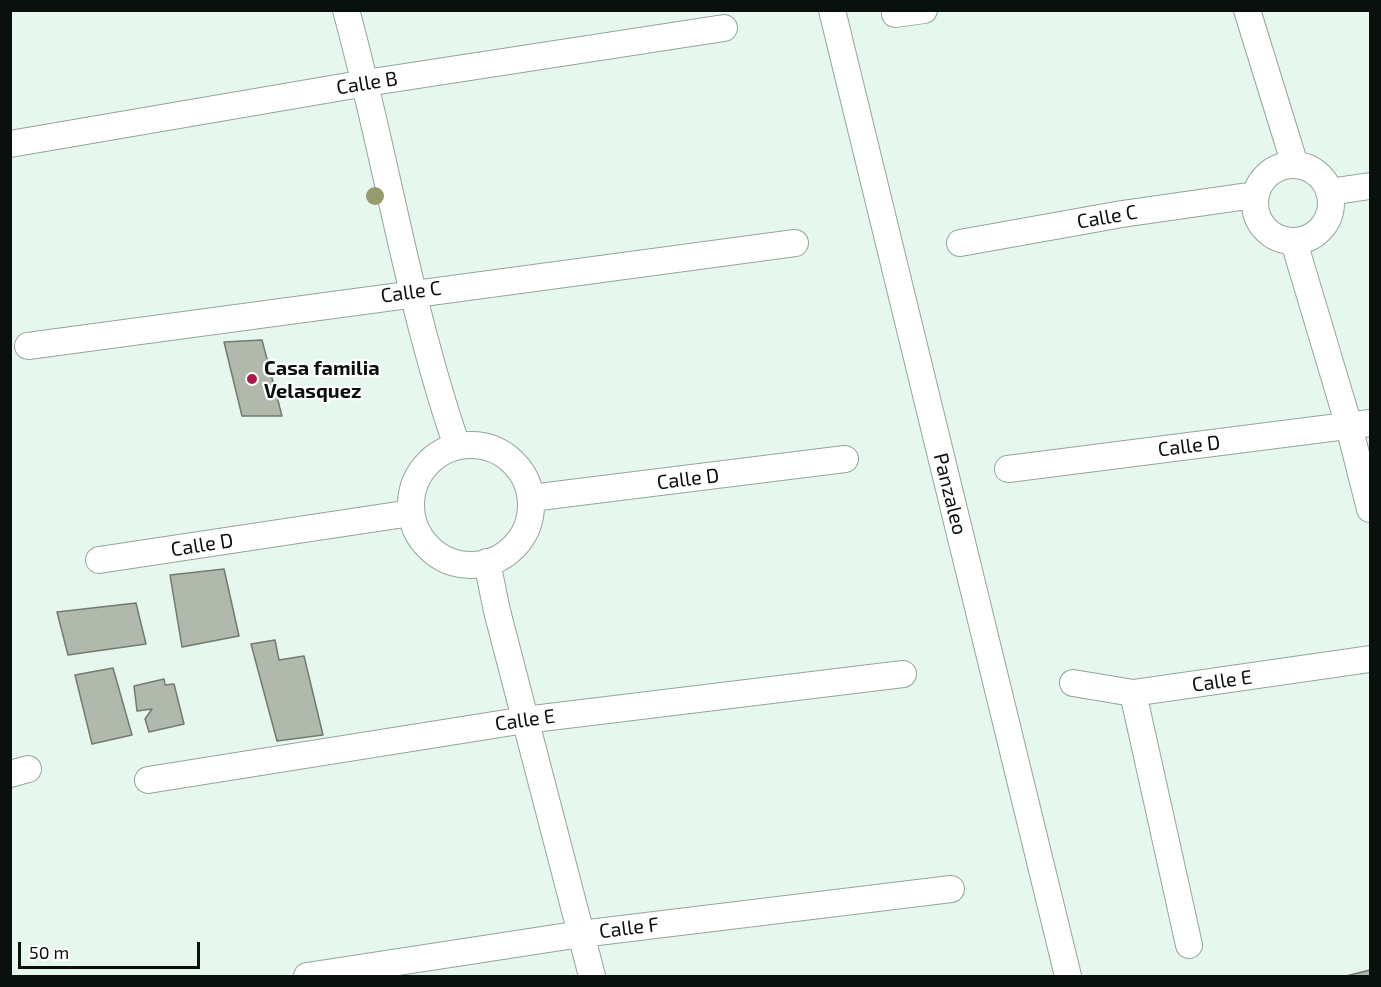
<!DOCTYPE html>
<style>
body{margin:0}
#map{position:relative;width:1381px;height:987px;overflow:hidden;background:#e6f7ee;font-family:"Exo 2",sans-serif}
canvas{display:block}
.frame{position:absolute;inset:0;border:12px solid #0a100d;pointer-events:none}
.scale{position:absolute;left:18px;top:942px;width:182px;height:27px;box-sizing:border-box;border:3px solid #0a100d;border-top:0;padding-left:8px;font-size:18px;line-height:21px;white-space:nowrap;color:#0a100d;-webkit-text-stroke:4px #fff;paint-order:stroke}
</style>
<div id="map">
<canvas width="1381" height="987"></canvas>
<div class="frame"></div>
<div class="scale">50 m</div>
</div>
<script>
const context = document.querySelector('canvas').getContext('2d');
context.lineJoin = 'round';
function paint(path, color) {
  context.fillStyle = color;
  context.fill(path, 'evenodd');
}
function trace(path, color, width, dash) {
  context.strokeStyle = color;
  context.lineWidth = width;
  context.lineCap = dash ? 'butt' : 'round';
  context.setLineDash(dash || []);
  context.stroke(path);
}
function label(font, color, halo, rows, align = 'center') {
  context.font = font + ' "Exo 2",sans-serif';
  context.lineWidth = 4.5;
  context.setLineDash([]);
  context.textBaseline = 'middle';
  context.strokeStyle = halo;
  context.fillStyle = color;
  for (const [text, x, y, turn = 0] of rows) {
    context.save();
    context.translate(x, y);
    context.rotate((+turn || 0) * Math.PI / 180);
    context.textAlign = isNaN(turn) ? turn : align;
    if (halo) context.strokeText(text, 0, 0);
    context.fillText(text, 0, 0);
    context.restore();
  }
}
const building = new Path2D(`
 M 262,340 L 282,416 L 242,416 L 224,342 Z
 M 224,569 L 239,636 L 182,647 L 170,575 Z
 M 136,603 L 146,644 L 68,655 L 57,612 Z
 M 275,640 L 279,660 L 304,656 L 323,735 L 277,741 L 251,644 Z
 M 113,668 L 132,735 L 92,744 L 75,675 Z
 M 164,679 L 165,685 L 174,684 L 184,724 L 149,732 L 145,719 L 152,709 L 137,711 L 134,686 Z
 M 1370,970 L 1370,976 L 1346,976 Z`);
const minor = new Path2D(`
 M 346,10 C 386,155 408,304 457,446
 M 832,10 L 1068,976
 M 1247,10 L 1295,165
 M 895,14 L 924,10
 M 10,144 L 366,83 L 724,28
 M1255 203a38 38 0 1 1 76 0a38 38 0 1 1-76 0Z
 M 1329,192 L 1370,186
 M 1294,242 L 1349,426 L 1370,509
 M 960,243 L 1122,214 L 1255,195
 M 28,346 L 795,243
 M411 505a60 60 0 1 1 120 0a60 60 0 1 1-120 0Z
 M 1008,469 L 1370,423
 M 531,498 L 845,459
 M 99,560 L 411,513
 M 487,562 L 497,611 L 592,976
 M 1073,683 L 1133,693 L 1370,659
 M 1133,693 L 1189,945
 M 10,774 L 28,769
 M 148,780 L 525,720 L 903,674
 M 307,976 L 581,934 L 951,889`);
const trees = [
 [375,196]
];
const markers = [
 [252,379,6,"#aa1748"]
];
const streetNames = [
 ["Calle B",367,83,-9],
 ["Calle C",1107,217,-10],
 ["Calle C",411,292,-8],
 ["Calle D",1189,446,-7],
 ["Calle D",688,479,-7],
 ["Panzaleo",950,494,76],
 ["Calle D",202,545,-9],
 ["Calle E",1222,681,-8],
 ["Calle E",525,720,-8],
 ["Calle F",629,928,-7]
];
const poiNames = [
 ["Casa familia",264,368],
 ["Velasquez",264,391]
];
paint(building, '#b0b9ab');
trace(building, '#737a6e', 1.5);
trace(minor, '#95a49d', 28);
trace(minor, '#fff', 26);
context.fillStyle = '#969a6c';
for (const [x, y] of trees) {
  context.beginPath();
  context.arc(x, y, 9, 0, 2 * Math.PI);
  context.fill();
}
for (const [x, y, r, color] of markers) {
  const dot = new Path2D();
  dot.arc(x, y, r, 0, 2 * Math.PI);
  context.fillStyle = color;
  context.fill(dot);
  trace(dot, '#fff', 2);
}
label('20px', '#0a100d', '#fff', streetNames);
label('bold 20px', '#0a100d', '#fff', poiNames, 'left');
</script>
